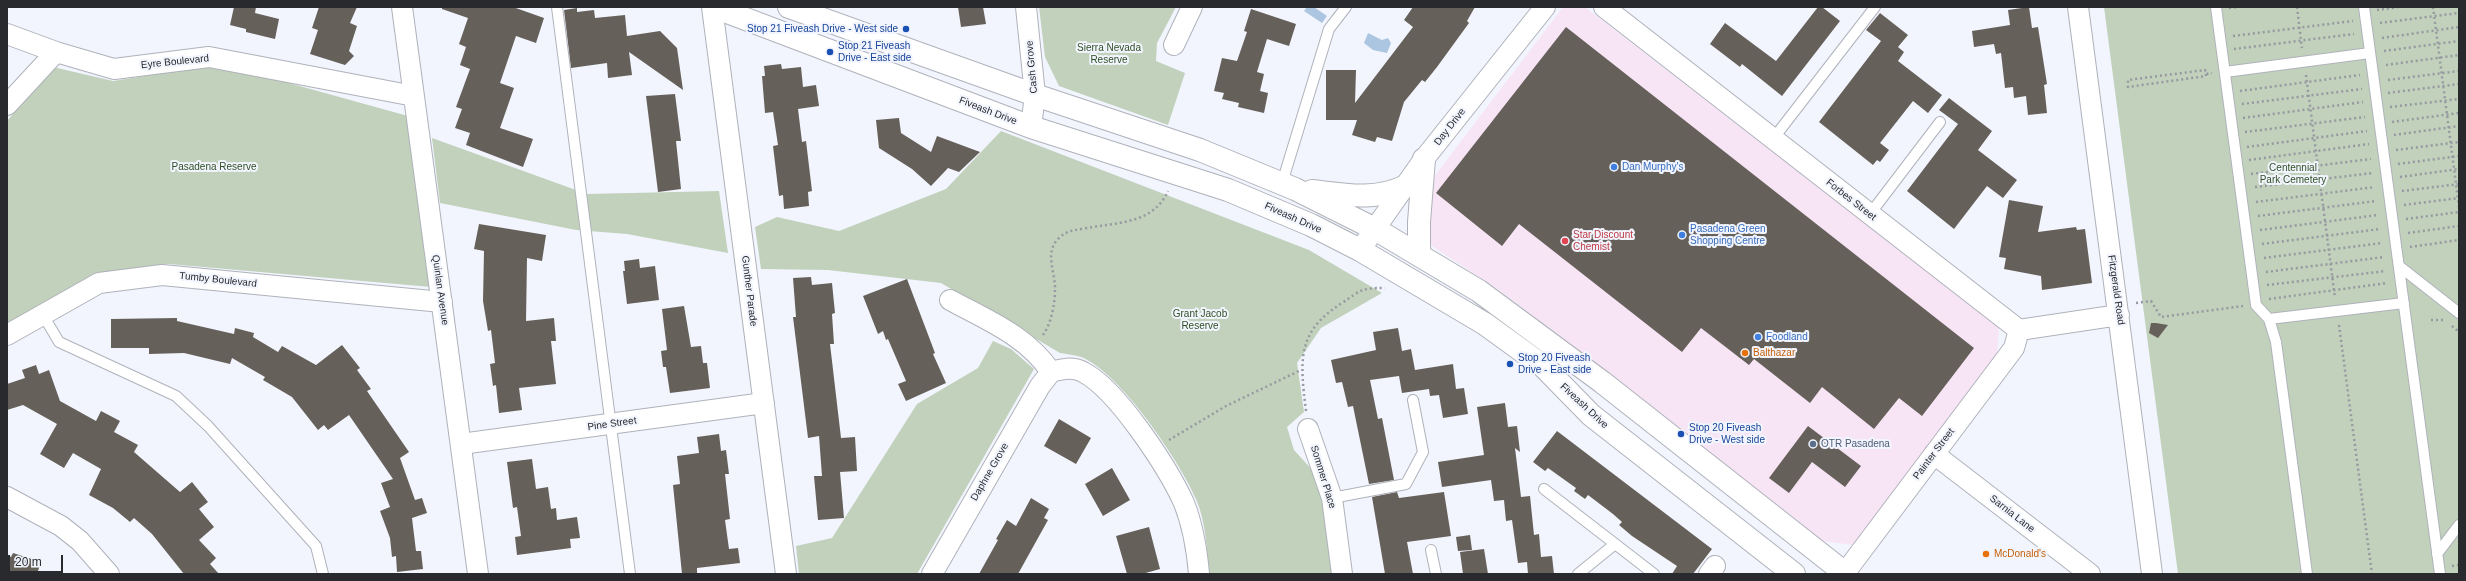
<!DOCTYPE html>
<style>
body{margin:0}
#map{position:relative;width:2466px;height:581px;overflow:hidden;background:#f2f5fe;font-family:Helvetica,sans-serif}
canvas{display:block}
.frame{position:absolute;inset:0;border:8px solid #292a2e;pointer-events:none}
.scale{position:absolute;left:8px;top:555px;width:55px;height:18px;box-sizing:border-box;border:2px solid #292a2e;border-top:0;padding-left:5px;font-size:12px;line-height:14px;white-space:nowrap;color:#292a2e;-webkit-text-stroke:3px #f2f5fe;paint-order:stroke}
</style>
<div id="map">
<canvas width="2466" height="581"></canvas>
<div class="frame"></div>
<div class="scale">20 m</div>
</div>
<script>
const context = document.querySelector('canvas').getContext('2d');
context.lineJoin = 'round';
function paint(path, color) {
  context.fillStyle = color;
  context.fill(path, 'evenodd');
}
function trace(path, color, width, dash) {
  context.strokeStyle = color;
  context.lineWidth = width;
  context.lineCap = dash ? 'butt' : 'round';
  context.setLineDash(dash || []);
  context.stroke(path);
}
function label(font, color, halo, rows, align = 'center') {
  context.font = font + ' Helvetica,sans-serif';
  context.lineWidth = 4;
  context.setLineDash([]);
  context.textBaseline = 'middle';
  context.strokeStyle = halo;
  context.fillStyle = color;
  for (const [text, x, y, turn = 0] of rows) {
    context.save();
    context.translate(x, y);
    context.rotate((+turn || 0) * Math.PI / 180);
    context.textAlign = isNaN(turn) ? turn : align;
    if (halo) context.strokeText(text, 0, 0);
    context.fillText(text, 0, 0);
    context.restore();
  }
}
const commercial = new Path2D(`
 M 1563,7 L 1585,7 L 1999,327 L 1997,356 L 1853,545 L 1822,541 L 1499,290 L 1423,240 L 1430,182 Z`);
const green = new Path2D(`
 M 1039,7 L 1176,7 L 1157,43 L 1156,61 L 1185,73 L 1168,125 L 1059,86 L 1045,57 Z
 M 2104,7 L 2459,7 L 2459,574 L 2178,574 Z
 M 220,64 L 408,116 L 431,287 L 169,264 L 95,273 L 7,324 L 7,121 L 53,67 L 113,81 Z
 M 1001,131 L 1309,250 L 1382,293 L 1321,328 L 1297,363 L 1304,412 L 1287,427 L 1294,450 L 1315,473 L 1327,523 L 1332,574 L 1209,574 C 1207,550 1206,522 1196,499 C 1180,462 1120,372 1081,357 C 1075,355 1067,354 1060,353 L 941,283 L 828,270 L 761,269 L 755,227 L 777,217 L 839,231 L 946,189 Z
 M 432,138 L 587,194 L 719,191 L 728,253 L 627,234 L 576,230 L 440,203 Z
 M 993,341 L 1011,349 L 1034,369 L 917,574 L 799,574 L 796,546 L 832,538 L 917,404 L 978,368 Z`);
const water = new Path2D(`
 M 1307,7 L 1314,7 L 1327,16 L 1322,23 L 1304,11 Z
 M 1368,33 L 1382,40 L 1388,38 L 1391,43 L 1387,53 L 1373,50 L 1364,43 Z`);
const building = new Path2D(`
 M 234,7 L 256,7 L 255,13 L 279,19 L 275,39 L 246,32 L 246,29 L 230,25 Z
 M 319,7 L 357,7 L 350,23 L 357,26 L 349,51 L 354,56 L 345,65 L 310,54 L 318,30 L 312,28 Z
 M 442,7 L 513,7 L 544,18 L 536,43 L 516,36 L 500,83 L 514,88 L 500,128 L 533,139 L 523,167 L 466,145 L 470,133 L 455,128 L 462,109 L 456,107 L 470,69 L 460,65 L 466,47 L 459,44 L 468,18 L 442,9 Z
 M 958,7 L 983,7 L 986,24 L 961,27 Z
 M 1413,7 L 1475,7 L 1467,21 L 1469,23 L 1437,67 L 1425,82 L 1422,80 L 1404,102 L 1392,141 L 1377,137 L 1375,142 L 1352,135 L 1357,120 L 1326,120 L 1326,70 L 1356,70 L 1355,103 L 1413,27 L 1404,20 Z
 M 1818,7 L 1822,7 L 1840,21 L 1782,96 L 1742,64 L 1740,67 L 1710,44 L 1725,23 L 1776,61 Z
 M 2029,7 L 2032,28 L 2038,27 L 2047,84 L 2044,85 L 2047,113 L 2028,115 L 2026,96 L 2014,98 L 2013,87 L 2005,88 L 2001,53 L 1996,54 L 1994,44 L 1974,47 L 1972,31 L 2010,25 L 2008,10 Z
 M 577,8 L 577,12 L 594,10 L 595,18 L 625,15 L 627,36 L 660,31 L 677,48 L 683,90 L 629,52 L 632,75 L 608,78 L 607,63 L 571,68 L 564,10 Z
 M 1251,9 L 1296,24 L 1289,46 L 1267,39 L 1257,72 L 1264,74 L 1260,91 L 1268,93 L 1264,113 L 1238,107 L 1239,103 L 1222,99 L 1224,93 L 1214,91 L 1222,58 L 1237,61 L 1247,32 L 1244,31 Z
 M 1880,13 L 1908,35 L 1898,47 L 1904,52 L 1898,61 L 1942,95 L 1928,113 L 1913,101 L 1880,143 L 1889,150 L 1880,162 L 1877,160 L 1873,165 L 1819,122 L 1881,41 L 1866,30 Z
 M 1566,27 L 1974,348 L 1922,416 L 1899,398 L 1874,429 L 1822,387 L 1810,403 L 1754,359 L 1749,365 L 1701,328 L 1682,352 L 1519,224 L 1502,246 L 1436,193 Z
 M 781,64 L 782,69 L 801,67 L 803,87 L 816,85 L 819,106 L 798,109 L 802,142 L 806,141 L 812,191 L 808,192 L 809,206 L 784,209 L 783,195 L 779,196 L 773,146 L 778,145 L 773,112 L 765,113 L 762,76 L 765,76 L 764,66 Z
 M 675,94 L 681,141 L 676,141 L 681,189 L 658,192 L 646,96 Z
 M 1949,98 L 1992,131 L 1978,150 L 2017,180 L 2003,198 L 1987,186 L 1954,229 L 1907,191 L 1958,124 L 1939,110 Z
 M 899,118 L 901,133 L 931,152 L 937,136 L 980,152 L 959,172 L 948,168 L 931,186 L 912,169 L 879,148 L 876,120 Z
 M 2009,200 L 2043,206 L 2038,232 L 2076,227 L 2077,230 L 2085,229 L 2092,283 L 2042,290 L 2041,276 L 2004,269 L 2006,258 L 1999,257 Z
 M 479,224 L 546,235 L 542,261 L 527,258 L 526,321 L 554,318 L 556,341 L 551,341 L 556,384 L 519,388 L 522,410 L 499,413 L 496,385 L 493,386 L 490,364 L 495,363 L 491,330 L 488,331 L 483,301 L 484,251 L 474,249 Z
 M 639,259 L 640,268 L 655,266 L 659,300 L 627,304 L 623,271 L 625,271 L 624,261 Z
 M 811,277 L 812,285 L 832,283 L 835,313 L 832,314 L 834,344 L 830,344 L 841,438 L 855,437 L 857,471 L 840,472 L 844,518 L 818,520 L 814,476 L 822,476 L 819,436 L 808,438 L 793,317 L 796,317 L 793,278 Z
 M 907,279 L 935,353 L 933,354 L 946,383 L 906,401 L 898,384 L 906,381 L 888,339 L 886,340 L 883,331 L 878,334 L 863,296 Z
 M 684,306 L 691,347 L 701,346 L 703,363 L 707,363 L 710,388 L 670,393 L 666,367 L 663,367 L 661,351 L 667,350 L 662,309 Z
 M 177,318 L 177,321 L 234,334 L 235,328 L 254,333 L 253,337 L 278,352 L 282,346 L 316,365 L 342,345 L 360,368 L 357,370 L 371,389 L 367,391 L 409,452 L 400,458 L 415,500 L 422,498 L 427,513 L 412,518 L 416,551 L 421,551 L 423,569 L 397,572 L 396,556 L 392,557 L 390,538 L 380,511 L 390,507 L 381,483 L 393,479 L 349,415 L 328,430 L 324,425 L 318,430 L 292,397 L 263,380 L 265,377 L 232,358 L 230,364 L 184,353 L 149,354 L 149,348 L 111,348 L 111,319 Z
 M 2151,323 L 2156,323 L 2168,325 L 2158,338 L 2149,333 Z
 M 1398,328 L 1402,351 L 1411,349 L 1415,370 L 1453,364 L 1456,389 L 1464,388 L 1468,414 L 1443,418 L 1439,395 L 1430,396 L 1429,389 L 1402,393 L 1399,376 L 1370,380 L 1378,419 L 1382,418 L 1394,480 L 1369,484 L 1353,406 L 1348,407 L 1342,382 L 1336,383 L 1331,360 L 1376,350 L 1373,332 Z
 M 36,365 L 39,374 L 49,370 L 60,401 L 96,421 L 101,411 L 120,421 L 114,432 L 138,445 L 134,452 L 180,492 L 192,482 L 208,502 L 199,509 L 214,527 L 199,540 L 216,558 L 210,564 L 219,574 L 184,574 L 152,534 L 134,518 L 130,522 L 113,508 L 89,495 L 101,469 L 73,453 L 64,468 L 40,454 L 57,424 L 23,405 L 7,410 L 7,384 L 25,378 L 22,370 Z
 M 1505,403 L 1508,427 L 1517,426 L 1520,452 L 1515,448 L 1521,497 L 1530,496 L 1534,535 L 1539,534 L 1541,557 L 1552,556 L 1554,574 L 1528,574 L 1527,562 L 1518,563 L 1512,520 L 1506,521 L 1504,500 L 1494,501 L 1491,480 L 1442,487 L 1438,462 L 1484,455 L 1477,407 Z
 M 1059,419 L 1091,438 L 1076,464 L 1044,446 Z
 M 1808,426 L 1861,466 L 1845,487 L 1812,462 L 1789,493 L 1769,478 Z
 M 1557,431 L 1712,549 L 1693,574 L 1672,574 L 1677,566 L 1632,536 L 1619,525 L 1622,522 L 1613,514 L 1588,495 L 1585,499 L 1574,491 L 1576,488 L 1548,468 L 1545,471 L 1533,462 Z
 M 719,434 L 721,451 L 726,450 L 729,474 L 725,474 L 730,519 L 725,520 L 729,549 L 738,548 L 740,563 L 697,568 L 697,574 L 682,574 L 673,485 L 680,484 L 677,456 L 699,453 L 697,437 Z
 M 532,459 L 536,489 L 548,487 L 551,509 L 556,508 L 557,520 L 577,517 L 580,538 L 570,539 L 571,548 L 517,555 L 515,537 L 521,536 L 517,507 L 513,508 L 507,462 Z
 M 1112,468 L 1130,500 L 1103,516 L 1085,484 Z
 M 1397,492 L 1399,498 L 1444,492 L 1451,536 L 1407,542 L 1413,574 L 1385,574 L 1372,497 Z
 M 1031,498 L 1049,509 L 1044,518 L 1048,520 L 1018,574 L 979,574 L 998,540 L 996,539 L 1007,520 L 1016,526 Z
 M 1149,527 L 1160,569 L 1142,574 L 1127,574 L 1116,536 Z
 M 1470,535 L 1472,550 L 1458,551 L 1456,537 Z
 M 1484,549 L 1488,574 L 1463,574 L 1460,552 Z
 M 13,553 L 41,562 L 37,574 L 7,574 L 7,555 L 11,557 Z`);
const path = new Path2D(`
 M 2297,7 L 2302,48
 M 2433,7 L 2459,207
 M 2229,8 L 2239,7
 M 2377,10 L 2399,7
 M 2380,23 L 2459,13
 M 2233,36 L 2353,21
 M 2382,38 L 2459,27
 M 2234,49 L 2354,34
 M 2384,51 L 2459,41
 M 2386,65 L 2459,55
 M 2206,74 L 2206,76 L 2128,87 L 2128,80 L 2205,70 L 2206,74 L 2212,73
 M 2306,75 L 2335,298
 M 2388,80 L 2459,71
 M 2240,91 L 2360,75
 M 2388,93 L 2459,84
 M 2242,104 L 2362,89
 M 2390,107 L 2459,99
 M 2243,118 L 2363,102
 M 2392,122 L 2459,113
 M 2245,132 L 2365,117
 M 2394,135 L 2459,126
 M 2247,147 L 2367,131
 M 2396,150 L 2459,142
 M 2249,160 L 2369,144
 M 2398,164 L 2459,156
 M 2251,174 L 2371,159
 M 2400,177 L 2459,169
 M 2255,187 L 2373,173
 M 2402,191 L 2459,184
 M 2256,202 L 2375,187
 M 2404,205 L 2459,198
 M 2258,216 L 2376,201
 M 2406,219 L 2459,212
 M 2260,230 L 2378,215
 M 2408,233 L 2459,226
 M 2262,244 L 2380,229
 M 2410,247 L 2459,240
 M 2264,258 L 2382,243
 M 2266,272 L 2384,257
 M 2267,285 L 2386,271
 M 2269,299 L 2387,283
 M 2136,303 L 2151,301 L 2161,317 L 2243,306
 M 2431,320 L 2444,320
 M 2339,325 L 2372,574
 M 2452,326 L 2459,332
 M 1043,335 C 1052,322 1055,303 1055,288 C 1055,271 1044,252 1059,238 C 1067,230 1076,230 1087,228 C 1119,222 1153,224 1168,191
 M 1306,411 C 1300,361 1296,332 1342,303 C 1361,290 1361,288 1385,288
 M 1169,440 L 1226,406 L 1301,370
 M 2452,566 L 2459,565`);
const service = new Path2D(`
 M 557,7 L 630,574
 M 2216,7 L 2256,305 L 2269,319 L 2276,342 L 2307,574
 M 2364,7 L 2440,574
 M 2225,72 L 2370,53
 M 1773,139 L 1875,7
 M 1282,183 L 1329,29 L 1346,7
 M 1870,214 L 1940,122
 M 2399,266 L 2459,313
 M 43,315 L 59,342 L 176,396 L 208,426 L 316,546 L 323,574
 M 2269,319 L 2404,303
 M 1544,489 L 1654,574
 M 1332,498 L 1406,484 L 1423,452 L 1413,400
 M 1431,550 L 1436,574
 M 2437,554 L 2459,525
 M 1578,574 L 1615,544`);
const minor = new Path2D(`
 M 402,7 L 478,574
 M 712,7 L 786,574
 M 1026,7 L 1035,95 L 1031,127
 M 1604,7 L 2019,330 L 2119,315
 M 2078,7 L 2152,574
 M 7,34 L 56,52
 M 1174,45 L 1192,7
 M 7,105 L 56,52 L 114,69 L 209,57 L 414,96
 M 1360,250 L 1424,159 L 1545,7
 M 950,300 C 987,320 1027,336 1051,372 C 1061,369 1073,366 1083,372 C 1117,389 1168,468 1184,503 C 1193,526 1197,550 1199,574
 M 7,335 L 99,283 L 162,275 L 442,302
 M 1308,429 L 1332,498 L 1342,574
 M 461,444 L 764,403
 M 1934,454 L 2090,574
 M 7,497 L 61,526 L 80,541 L 109,574
 M 932,574 L 1040,386 L 1051,372
 M 1709,574 L 1715,566
 M 1844,574 L 2014,348 L 2019,330`);
const secondary = new Path2D(`
 M 714,7 L 1031,127 L 1228,190 L 1311,225 L 1360,250 L 1485,324 L 1543,366 L 1591,415 L 1794,574
 M 789,7 L 1035,95 L 1200,150 L 1295,189 L 1375,229 L 1479,291 L 1602,382 L 1846,574
 M 1312,191 C 1346,195 1374,201 1406,186
 M 1419,254 L 1419,222 L 1424,159`);
const markers = [
 [906,29,4,"#1a4fb4"],
 [830,52,4,"#1a4fb4"],
 [1614,167,4,"#3f7fe0"],
 [1682,235,4,"#3f7fe0"],
 [1565,241,4,"#e0444e"],
 [1758,337,4,"#3f7fe0"],
 [1745,353,4,"#e8710a"],
 [1510,364,4,"#1a4fb4"],
 [1681,434,4,"#1a4fb4"],
 [1813,444,4,"#5c6f8a"],
 [1986,554,4,"#e8710a"]
];
const transitNames = [
 ["Stop 21 Fiveash Drive - West side",898,29,"right"],
 ["Stop 21 Fiveash",838,46],
 ["Drive - East side",838,58],
 ["Stop 20 Fiveash",1518,358],
 ["Drive - East side",1518,370],
 ["Stop 20 Fiveash",1689,428],
 ["Drive - West side",1689,440]
];
const parkNames = [
 ["Sierra Nevada",1109,48],
 ["Reserve",1109,60],
 ["Pasadena Reserve",214,167],
 ["Centennial",2293,168],
 ["Park Cemetery",2293,180],
 ["Grant Jacob",1200,314],
 ["Reserve",1200,326]
];
const streetNames = [
 ["Eyre Boulevard",175,62,-6],
 ["Cash Grove",1032,67,-95],
 ["Fiveash Drive",988,111,21],
 ["Day Drive",1450,127,-52],
 ["Forbes Street",1851,200,38],
 ["Fiveash Drive",1293,218,24],
 ["Tumby Boulevard",218,280,6],
 ["Quinlan Avenue",440,290,82],
 ["Fitzgerald Road",2116,290,82],
 ["Gunther Parade",749,291,83],
 ["Fiveash Drive",1584,406,43],
 ["Pine Street",612,424,-8],
 ["Painter Street",1934,454,-53],
 ["Daphne Grove",990,472,-60],
 ["Sommer Place",1323,477,73],
 ["Sarnia Lane",2012,514,38]
];
const shopNames = [
 ["Dan Murphy's",1622,167],
 ["Pasadena Green",1690,229],
 ["Shopping Centre",1690,241],
 ["Foodland",1766,337]
];
const healthNames = [
 ["Star Discount",1573,235],
 ["Chemist",1573,247]
];
const foodNames = [
 ["Balthazar",1753,353],
 ["McDonald's",1994,554]
];
const serviceNames = [
 ["OTR Pasadena",1821,444]
];
paint(commercial, '#f7e5f6');
paint(green, '#c1d1bc');
paint(water, '#acc6e1');
paint(building, '#66605a');
trace(service, '#afb2ba', 12);
trace(minor, '#afb2ba', 22);
trace(secondary, '#afb2ba', 24);
trace(path, '#9799a0', 2.5, [2, 3]);
trace(service, '#fff', 10);
trace(minor, '#fff', 20);
trace(secondary, '#fff', 22);
for (const [x, y, r, color] of markers) {
  const dot = new Path2D();
  dot.arc(x, y, r, 0, 2 * Math.PI);
  context.fillStyle = color;
  context.fill(dot);
  trace(dot, '#f2f5fe', 1.5);
}
label('10px', '#164399', '#f2f5fe', transitNames, 'left');
label('10px', '#304f24', '#f2f5fe', parkNames);
label('10px', '#292a2e', '#f2f5fe', streetNames);
label('10px', '#366cbe', '#f2f5fe', shopNames, 'left');
label('10px', '#be3a42', '#f2f5fe', healthNames, 'left');
label('10px', '#c56008', '#f2f5fe', foodNames, 'left');
label('10px', '#4e5e75', '#f2f5fe', serviceNames, 'left');
</script>
